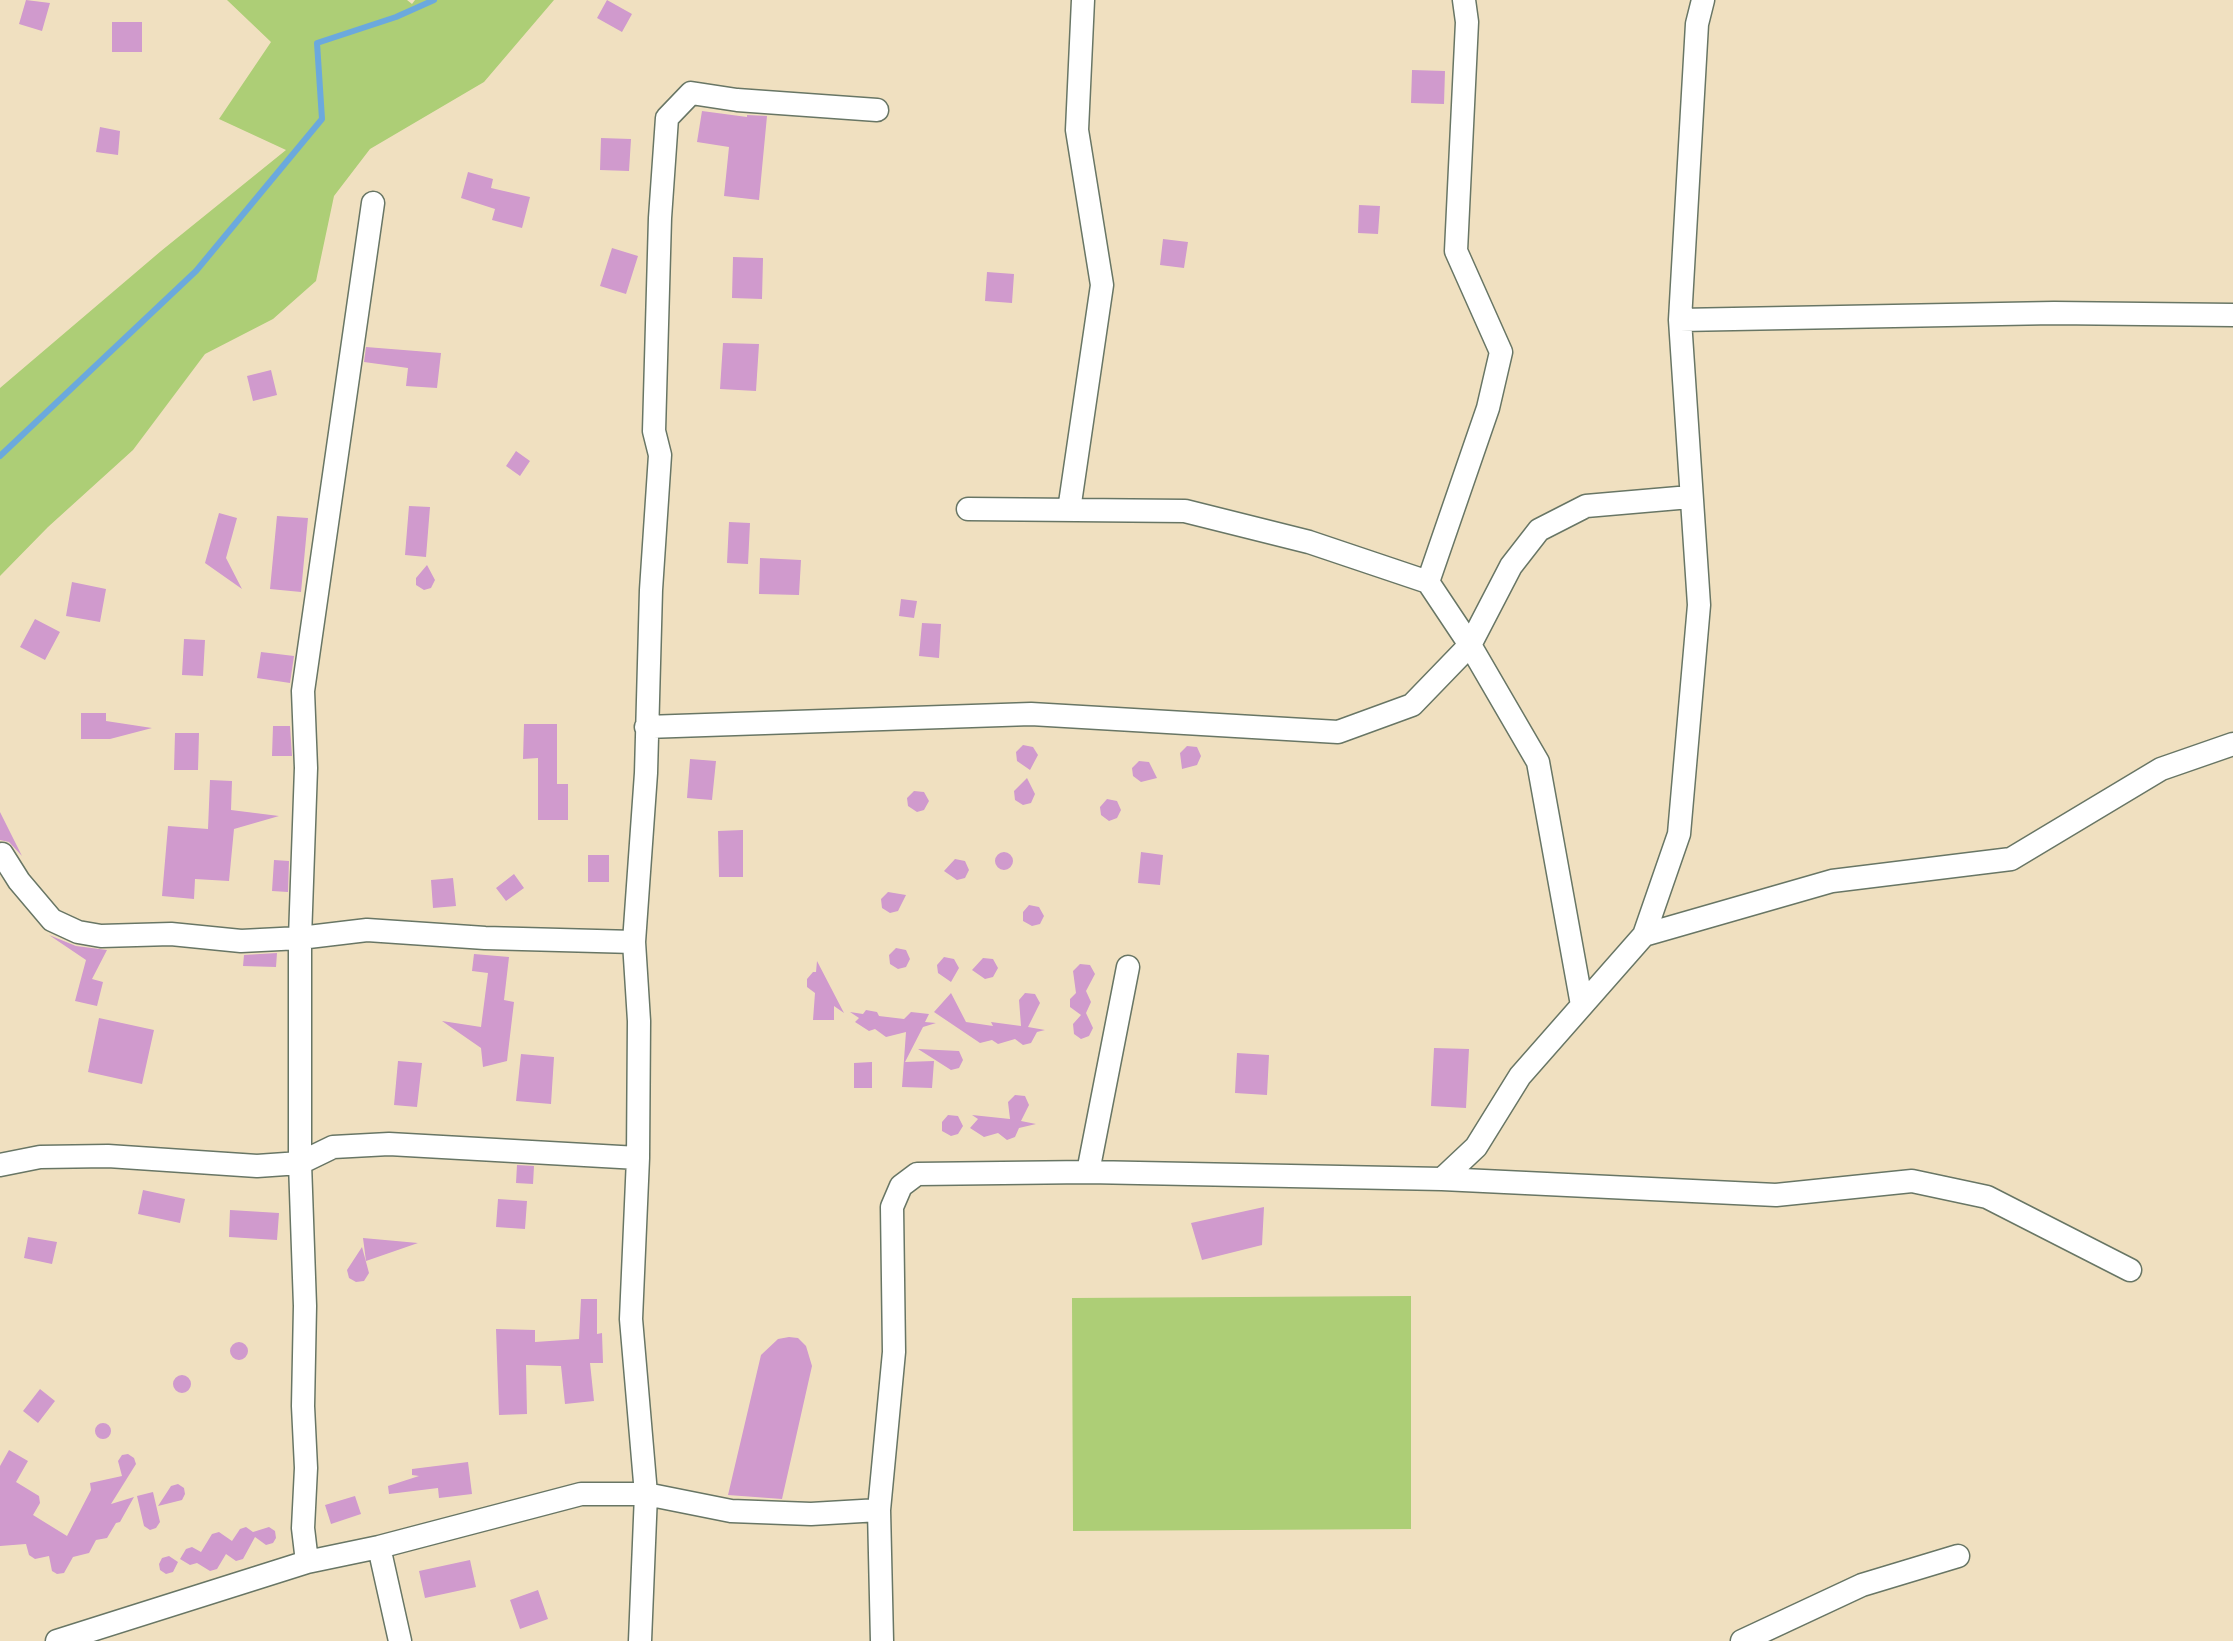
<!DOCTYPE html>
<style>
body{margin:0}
canvas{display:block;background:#f0e0c0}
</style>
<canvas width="2233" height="1641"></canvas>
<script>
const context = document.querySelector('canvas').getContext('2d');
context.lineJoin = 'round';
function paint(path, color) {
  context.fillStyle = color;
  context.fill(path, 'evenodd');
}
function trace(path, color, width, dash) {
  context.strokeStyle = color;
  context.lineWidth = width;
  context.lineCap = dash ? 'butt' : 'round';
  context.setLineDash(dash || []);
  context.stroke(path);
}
const green = new Path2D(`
 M 227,0 L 407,0 L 412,4 L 415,0 L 554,0 L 484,82 L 370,149 L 334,196 L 316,281 L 273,319 L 205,354 L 133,450 L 48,527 L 0,576 L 0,388 L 161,251 L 286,150 L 219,119 L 271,42 Z
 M 1411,1296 L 1411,1529 L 1073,1531 L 1072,1298 Z`);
const stream = new Path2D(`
 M 0,456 L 196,271 L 322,119 L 317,43 L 396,17 L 434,0`);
const building = new Path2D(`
 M 26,0 L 50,3 L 42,31 L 19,24 Z
 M 607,0 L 632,14 L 622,32 L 597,18 Z
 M 112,22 L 142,22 L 142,52 L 112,52 Z
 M 1412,70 L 1445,71 L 1444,104 L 1411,103 Z
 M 702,111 L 747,117 L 747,115 L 767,116 L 759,200 L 724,196 L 729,147 L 697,142 Z
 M 100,127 L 120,131 L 118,155 L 96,152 Z
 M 601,138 L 631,139 L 629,171 L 600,170 Z
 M 468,172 L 493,179 L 491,188 L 530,197 L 522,228 L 492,220 L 495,209 L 461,198 Z
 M 1359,205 L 1380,206 L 1378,234 L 1358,233 Z
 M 1163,239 L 1188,242 L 1184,268 L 1160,265 Z
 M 612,248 L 638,256 L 626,294 L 600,286 Z
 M 733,257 L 763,258 L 762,299 L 732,298 Z
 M 987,272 L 1014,274 L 1012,303 L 985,301 Z
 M 723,343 L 759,344 L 756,391 L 720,389 Z
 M 366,347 L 441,353 L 437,388 L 406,386 L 408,368 L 364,362 Z
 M 271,370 L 277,395 L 253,401 L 247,376 Z
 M 516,451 L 530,461 L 520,476 L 506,466 Z
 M 409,506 L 430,507 L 426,557 L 405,555 Z
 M 219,513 L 237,518 L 226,558 L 242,589 L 205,563 Z
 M 277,516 L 308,518 L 301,592 L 270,589 Z
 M 729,522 L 750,523 L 748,564 L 727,563 Z
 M 760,558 L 801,560 L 799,595 L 759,594 Z
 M 427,565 L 435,580 L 431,588 L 424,590 L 416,585 L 416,578 Z
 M 72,582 L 106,589 L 100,622 L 66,616 Z
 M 901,599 L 917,601 L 914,618 L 899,616 Z
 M 35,619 L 60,632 L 45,660 L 20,647 Z
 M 922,623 L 941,624 L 939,658 L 919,656 Z
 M 184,639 L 205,640 L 203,676 L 182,675 Z
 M 261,652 L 294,656 L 290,683 L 257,678 Z
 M 81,713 L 106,713 L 106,721 L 152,728 L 110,739 L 81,739 Z
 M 524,724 L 557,724 L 557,784 L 568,784 L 568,820 L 538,820 L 538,758 L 523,759 Z
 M 273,726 L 290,726 L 292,756 L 272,756 Z
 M 175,733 L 199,733 L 198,770 L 174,770 Z
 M 1023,745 L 1033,747 L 1038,755 L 1030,770 L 1017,761 L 1016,752 Z
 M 1187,746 L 1197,747 L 1201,756 L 1197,765 L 1182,769 L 1180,753 Z
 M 690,759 L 716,761 L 712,800 L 687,798 Z
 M 1139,761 L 1149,762 L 1157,778 L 1141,782 L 1133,776 L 1132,768 Z
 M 1027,778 L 1035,794 L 1031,803 L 1023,805 L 1015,800 L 1014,791 Z
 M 210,780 L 232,781 L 231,810 L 279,816 L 234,829 L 229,881 L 195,879 L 194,899 L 162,896 L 168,826 L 208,829 Z
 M 914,791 L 924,792 L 929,801 L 924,810 L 917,812 L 908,806 L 907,798 Z
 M 1107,799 L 1117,801 L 1121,810 L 1117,818 L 1109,821 L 1101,815 L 1100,807 Z
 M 0,812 L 22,856 L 9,842 L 0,840 Z
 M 743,830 L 743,877 L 719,877 L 718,831 Z
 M 1141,852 L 1163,855 L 1160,885 L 1138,883 Z
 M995 861a9 9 0 1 1 18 0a9 9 0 1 1-18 0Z
 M 588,855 L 609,855 L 609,882 L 588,882 Z
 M 955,859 L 965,861 L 969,870 L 965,878 L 957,880 L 944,871 Z
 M 274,860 L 289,861 L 288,892 L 272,891 Z
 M 514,874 L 524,888 L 506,901 L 496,888 Z
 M 453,878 L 456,906 L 433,908 L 431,880 Z
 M 888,892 L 906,895 L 898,911 L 890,913 L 882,908 L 881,899 Z
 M 1029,905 L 1039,907 L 1044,916 L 1040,924 L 1032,926 L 1023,921 L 1023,912 Z
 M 49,935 L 76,946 L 107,950 L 92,979 L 103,982 L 97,1006 L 75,1001 L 86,960 Z
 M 896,948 L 906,950 L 910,959 L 906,967 L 898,969 L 890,964 L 889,955 Z
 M 277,953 L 276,967 L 243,966 L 244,955 Z
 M 474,954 L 509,957 L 504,1000 L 514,1002 L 507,1061 L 483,1067 L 481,1048 L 442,1021 L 481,1027 L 488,973 L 472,971 Z
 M 944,957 L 954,959 L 959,968 L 951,982 L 938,973 L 937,965 Z
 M 983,958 L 993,959 L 998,968 L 993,977 L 985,979 L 972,970 Z
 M 817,961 L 844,1013 L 834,1006 L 834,1020 L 813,1020 L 815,993 L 807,987 L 807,979 L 813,972 L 816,972 Z
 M 1080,964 L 1090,965 L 1095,974 L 1086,991 L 1091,1002 L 1086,1013 L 1093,1028 L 1089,1036 L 1081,1039 L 1074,1034 L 1073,1024 L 1081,1015 L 1070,1007 L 1070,999 L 1076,993 L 1073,971 Z
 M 951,993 L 966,1022 L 993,1026 L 991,1022 L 1021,1026 L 1019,1000 L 1025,993 L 1035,994 L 1040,1003 L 1028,1027 L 1045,1030 L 1037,1032 L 1031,1043 L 1023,1045 L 1015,1039 L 998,1044 L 992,1040 L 980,1043 L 934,1012 Z
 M 866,1010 L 877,1012 L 879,1016 L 904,1019 L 911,1012 L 929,1014 L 925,1022 L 936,1023 L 923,1027 L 905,1062 L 934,1061 L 932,1088 L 902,1087 L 906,1032 L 886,1037 L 875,1029 L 869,1031 L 855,1022 L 859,1018 L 850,1012 L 863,1014 Z
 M 99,1018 L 154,1030 L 142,1084 L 88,1072 Z
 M 1434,1048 L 1469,1049 L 1466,1108 L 1431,1106 Z
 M 918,1049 L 959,1051 L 963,1060 L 959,1068 L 951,1070 Z
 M 1237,1053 L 1269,1055 L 1267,1095 L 1235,1093 Z
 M 521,1054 L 554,1057 L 551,1104 L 516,1101 Z
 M 398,1061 L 422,1063 L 417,1107 L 394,1105 Z
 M 872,1062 L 872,1088 L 854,1088 L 854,1063 Z
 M 1015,1095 L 1025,1096 L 1029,1105 L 1021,1121 L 1036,1124 L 1019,1128 L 1015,1137 L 1007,1140 L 998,1133 L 984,1137 L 970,1128 L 978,1119 L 972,1115 L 1010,1119 L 1008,1102 Z
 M 948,1115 L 958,1116 L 963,1126 L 958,1134 L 951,1136 L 942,1131 L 942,1122 Z
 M 517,1165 L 534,1166 L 533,1184 L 516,1183 Z
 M 143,1190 L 185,1199 L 180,1223 L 138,1214 Z
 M 498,1199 L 527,1201 L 525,1229 L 496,1227 Z
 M 1264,1207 L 1262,1245 L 1202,1260 L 1191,1223 Z
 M 230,1210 L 279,1213 L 277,1240 L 229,1237 Z
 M 28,1237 L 57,1242 L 52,1264 L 24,1258 Z
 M 363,1238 L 418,1243 L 366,1261 Z
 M 362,1247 L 369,1273 L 364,1281 L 356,1282 L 349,1278 L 347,1270 Z
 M 581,1299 L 597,1299 L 597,1334 L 602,1333 L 603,1363 L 590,1363 L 594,1401 L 565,1404 L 561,1366 L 526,1365 L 527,1414 L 499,1415 L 496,1329 L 535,1330 L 535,1342 L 579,1339 Z
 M 789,1337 L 798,1338 L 806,1346 L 812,1366 L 782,1499 L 728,1495 L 761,1355 L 778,1339 Z
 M230 1351a9 9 0 1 1 18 0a9 9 0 1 1-18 0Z
 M173 1384a9 9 0 1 1 18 0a9 9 0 1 1-18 0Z
 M 40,1389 L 55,1401 L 38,1423 L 23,1411 Z
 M95 1431a8 8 0 1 1 16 0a8 8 0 1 1-16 0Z
 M 9,1450 L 28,1461 L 16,1482 L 39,1496 L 40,1503 L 33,1515 L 67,1536 L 91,1490 L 90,1483 L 122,1476 L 118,1461 L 122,1455 L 128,1454 L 134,1458 L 136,1464 L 111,1504 L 134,1497 L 120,1522 L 116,1523 L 107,1538 L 96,1540 L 89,1553 L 73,1557 L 64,1573 L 57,1574 L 52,1571 L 49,1556 L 35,1559 L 29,1555 L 26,1544 L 0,1546 L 0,1466 Z
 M 468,1462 L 472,1494 L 439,1498 L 438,1488 L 389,1494 L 388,1486 L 419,1476 L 412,1475 L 412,1469 Z
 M 178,1484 L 184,1488 L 185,1494 L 182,1500 L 158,1506 L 171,1486 Z
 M 153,1492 L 160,1522 L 156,1528 L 150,1530 L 144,1526 L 137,1496 Z
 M 355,1496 L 361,1514 L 331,1524 L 325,1505 Z
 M 246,1527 L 253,1532 L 269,1527 L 275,1531 L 276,1538 L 273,1543 L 266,1545 L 255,1537 L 243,1559 L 236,1561 L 226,1554 L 217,1569 L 210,1571 L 197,1563 L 190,1565 L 180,1559 L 186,1549 L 192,1547 L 201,1552 L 212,1534 L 219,1532 L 232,1541 L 240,1529 Z
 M 169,1556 L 178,1562 L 173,1572 L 166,1574 L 160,1570 L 159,1564 L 162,1558 Z
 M 470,1560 L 476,1587 L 425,1598 L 419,1571 Z
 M 538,1590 L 548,1619 L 520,1629 L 510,1600 Z`);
const street = new Path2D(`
 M 1680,320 L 1697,24 L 1703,0
 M 968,509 L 1185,511 L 1309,542 L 1428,582 L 1470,645 L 1538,762 L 1582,1005
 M 1069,510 L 1102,285 L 1077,130 L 1083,0
 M 1428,582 L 1488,408 L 1501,352 L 1456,251 L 1467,22 L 1464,0
 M 646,727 L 1031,714 L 1338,732 L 1412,705 L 1470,645 L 1511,566 L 1539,530 L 1586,506 L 1690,497
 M 2,854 L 19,881 L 52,920 L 78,932 L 101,936 L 171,934 L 241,941 L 300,938 L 367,930 L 485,938 L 634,942
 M 1644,935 L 1832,881 L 2011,859 L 2161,769 L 2233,744
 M 0,1165 L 40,1157 L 108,1156 L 257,1166 L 300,1163 L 333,1147 L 389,1144 L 638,1158
 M 1088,1172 L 1128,967
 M 1442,1179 L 1776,1195 L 1912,1181 L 1987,1197 L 2130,1270
 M 379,1547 L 400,1641
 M 307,1562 L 303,1528 L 306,1468 L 303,1406 L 305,1306 L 300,1163 L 300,938 L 306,768 L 303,691 L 373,203
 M 57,1641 L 307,1562 L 379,1547 L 581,1494 L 646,1494 L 731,1511 L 811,1514 L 879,1510
 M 640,1641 L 646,1494 L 631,1319 L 638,1158 L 639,1021 L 634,942 L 646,773 L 651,590 L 660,455 L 654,431 L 660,218 L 667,118 L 691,93 L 737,100 L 877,110
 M 882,1641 L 879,1510 L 894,1352 L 892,1207 L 901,1186 L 917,1174 L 1088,1172 L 1442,1179 L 1476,1147 L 1520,1076 L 1644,935 L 1679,834 L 1699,605 L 1680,320 L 2054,313 L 2233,315
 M 1742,1641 L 1862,1585 L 1958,1556`);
paint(green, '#adce76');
trace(stream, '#6ba9dd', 6);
paint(building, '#d09acd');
trace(street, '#687665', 25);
trace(street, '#fff', 22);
</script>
